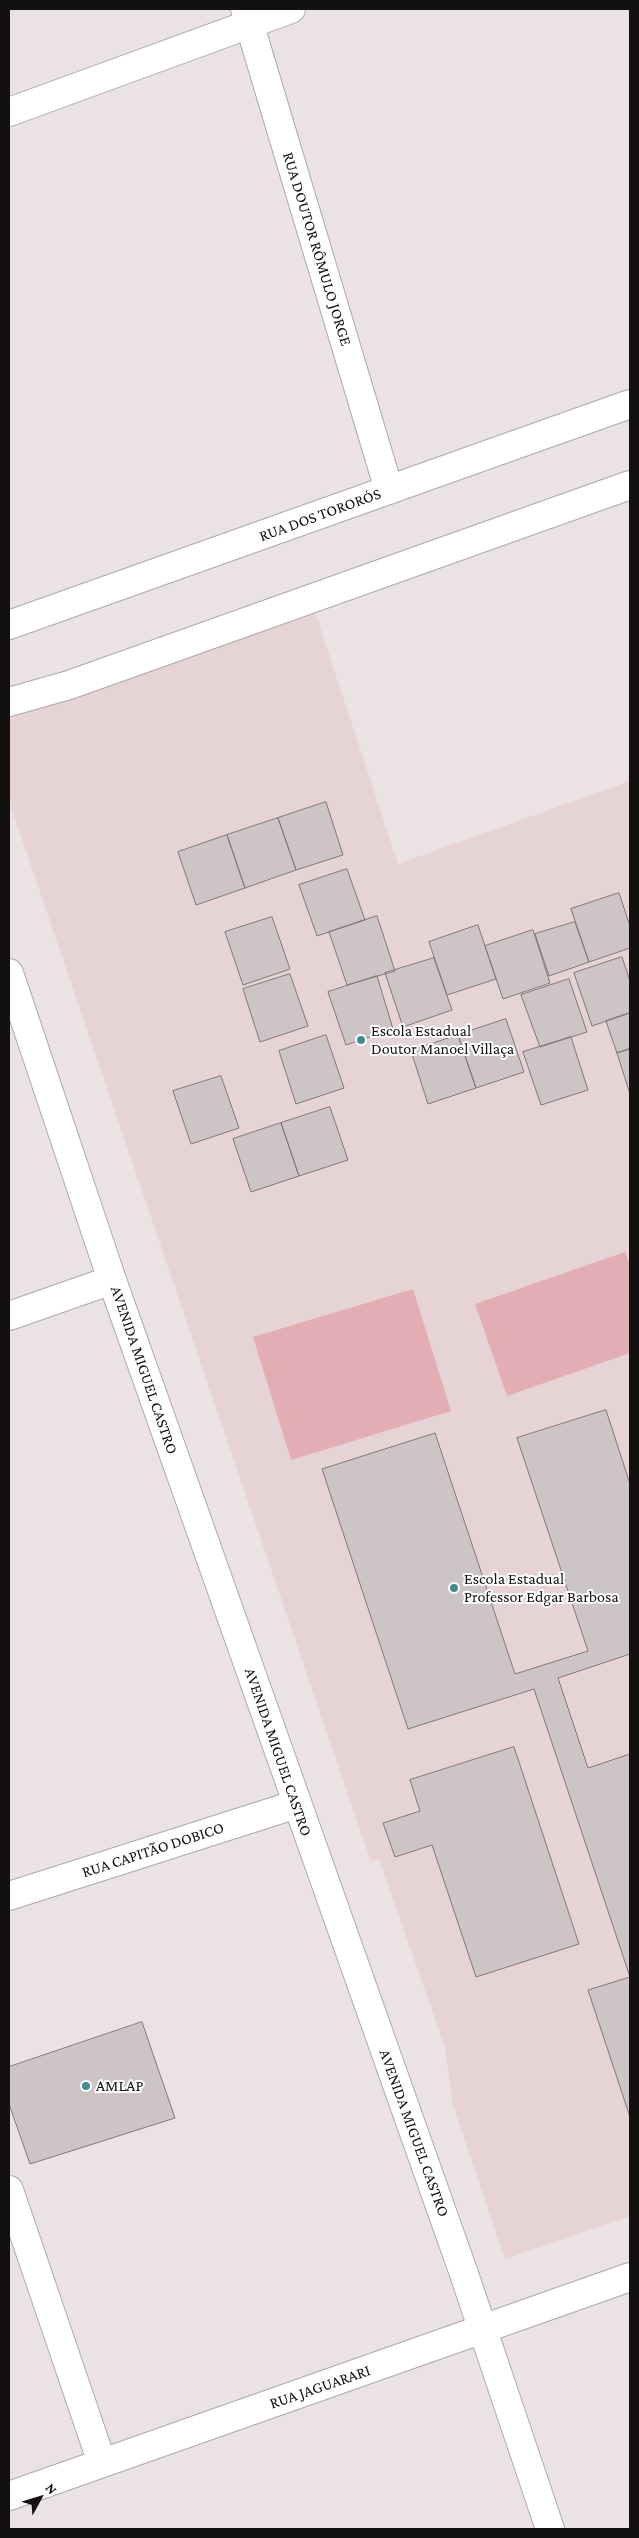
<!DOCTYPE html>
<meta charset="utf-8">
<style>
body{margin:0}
#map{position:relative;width:639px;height:2538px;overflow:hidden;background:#ebe2e3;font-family:"Crimson Pro",serif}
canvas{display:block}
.frame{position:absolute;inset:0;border:10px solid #131010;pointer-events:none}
.north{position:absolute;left:15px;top:2473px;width:50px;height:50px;-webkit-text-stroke:4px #fff;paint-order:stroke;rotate:51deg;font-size:14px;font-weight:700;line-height:20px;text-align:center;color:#131010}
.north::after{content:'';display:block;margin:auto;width:18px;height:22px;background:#131010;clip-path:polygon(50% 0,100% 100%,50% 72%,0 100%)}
</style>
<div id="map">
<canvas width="639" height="2538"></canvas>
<div class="frame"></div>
<div class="north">N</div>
</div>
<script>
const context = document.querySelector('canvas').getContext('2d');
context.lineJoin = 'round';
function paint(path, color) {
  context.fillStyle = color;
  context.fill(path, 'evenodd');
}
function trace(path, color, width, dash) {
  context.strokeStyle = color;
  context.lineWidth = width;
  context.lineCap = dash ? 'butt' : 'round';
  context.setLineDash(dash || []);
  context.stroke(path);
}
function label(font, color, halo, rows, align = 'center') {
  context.font = font + ' "Crimson Pro",serif';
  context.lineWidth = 4;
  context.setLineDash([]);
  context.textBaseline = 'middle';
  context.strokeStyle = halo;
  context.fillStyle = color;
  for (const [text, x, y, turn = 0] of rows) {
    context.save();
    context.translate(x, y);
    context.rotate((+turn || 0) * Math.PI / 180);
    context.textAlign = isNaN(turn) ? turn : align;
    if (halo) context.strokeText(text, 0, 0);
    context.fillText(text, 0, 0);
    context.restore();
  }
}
const built = new Path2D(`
 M 315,612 L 398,864 L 630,781 L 630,2216 L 505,2259 L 453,2105 L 445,2047 L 379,1859 L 371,1862 L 9,801 L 9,712 Z`);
const green = new Path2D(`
 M 625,1252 L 630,1266 L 630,1353 L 507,1396 L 475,1304 Z
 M 413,1289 L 451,1411 L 291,1460 L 253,1337 Z`);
const building = new Path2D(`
 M 326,802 L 343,855 L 296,870 L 278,818 Z
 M 278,818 L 296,870 L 245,888 L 227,835 Z
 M 227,835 L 245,888 L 196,905 L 178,852 Z
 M 347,869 L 365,920 L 317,936 L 299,885 Z
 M 619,893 L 630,926 L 630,948 L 589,962 L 571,909 Z
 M 377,916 L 395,971 L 347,985 L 329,932 Z
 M 272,917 L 290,969 L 243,985 L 225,932 Z
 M 575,922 L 589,962 L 549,976 L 535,934 Z
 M 478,925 L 496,979 L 447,995 L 429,942 Z
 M 533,930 L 550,983 L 503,999 L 485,946 Z
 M 622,957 L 630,981 L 630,1013 L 592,1026 L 574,973 Z
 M 434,958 L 452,1010 L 403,1027 L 385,973 Z
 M 290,974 L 308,1026 L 260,1042 L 243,989 Z
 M 377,976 L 393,1029 L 346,1045 L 328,992 Z
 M 569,979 L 587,1032 L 540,1047 L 521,995 Z
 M 630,1013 L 630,1049 L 617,1053 L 606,1021 Z
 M 506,1019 L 524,1072 L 476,1088 L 458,1035 Z
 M 326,1035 L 344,1088 L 296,1104 L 279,1051 Z
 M 458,1035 L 476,1088 L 428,1104 L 411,1051 Z
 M 571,1037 L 588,1090 L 541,1105 L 523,1052 Z
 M 630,1049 L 630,1094 L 617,1053 Z
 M 221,1076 L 239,1128 L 191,1144 L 173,1091 Z
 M 330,1107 L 348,1160 L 299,1176 L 281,1123 Z
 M 281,1123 L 299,1176 L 251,1192 L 233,1139 Z
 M 606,1410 L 630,1484 L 630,1654 L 558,1678 L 588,1768 L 630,1754 L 630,2117 L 588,1990 L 630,1977 L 534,1689 L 408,1729 L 322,1469 L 435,1433 L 515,1674 L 588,1651 L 517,1438 Z
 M 514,1747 L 579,1944 L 476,1977 L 432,1845 L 395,1857 L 383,1823 L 420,1811 L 410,1780 Z
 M 142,2022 L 175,2118 L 30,2164 L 9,2104 L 9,2067 Z`);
const minor = new Path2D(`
 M 245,9 L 389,490
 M 9,112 L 291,9
 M 9,625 L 630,404
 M 9,702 L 69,685 L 630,485
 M 9,1316 L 112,1280
 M 9,1896 L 297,1804
 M 9,2190 L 102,2463`);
const major = new Path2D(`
 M 9,973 L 112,1280 L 463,2271 L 550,2529
 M 9,2496 L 630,2277`);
const markers = [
 [361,1040,5,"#438a92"],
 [454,1588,5,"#438a92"],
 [86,2086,5,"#438a92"]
];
const streetNames = [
 ["RUA DOUTOR RÔMULO JORGE",317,249,73],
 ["RUA DOS TORORÓS",320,515,-20],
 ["AVENIDA MIGUEL CASTRO",144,1370,71],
 ["AVENIDA MIGUEL CASTRO",278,1752,71],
 ["RUA CAPITÃO DOBICO",153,1850,-18],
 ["AVENIDA MIGUEL CASTRO",414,2133,70],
 ["RUA JAGUARARI",320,2387,-19]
];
const poiNames = [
 ["Escola Estadual",371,1031],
 ["Doutor Manoel Villaça",371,1049],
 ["Escola Estadual",464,1579],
 ["Professor Edgar Barbosa",464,1597],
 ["AMLAP",96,2086]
];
paint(built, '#e5d3d5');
paint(green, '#e3aeb3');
paint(building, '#cdc5c5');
trace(building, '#807879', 1);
trace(minor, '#afa7a7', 30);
trace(major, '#afa7a7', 30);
trace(minor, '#fff', 28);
trace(major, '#fff', 28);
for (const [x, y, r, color] of markers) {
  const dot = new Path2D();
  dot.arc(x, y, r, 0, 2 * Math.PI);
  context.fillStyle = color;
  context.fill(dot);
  trace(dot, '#fff', 2);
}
label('16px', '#131010', '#fff', streetNames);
label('16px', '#131010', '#fff', poiNames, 'left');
</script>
